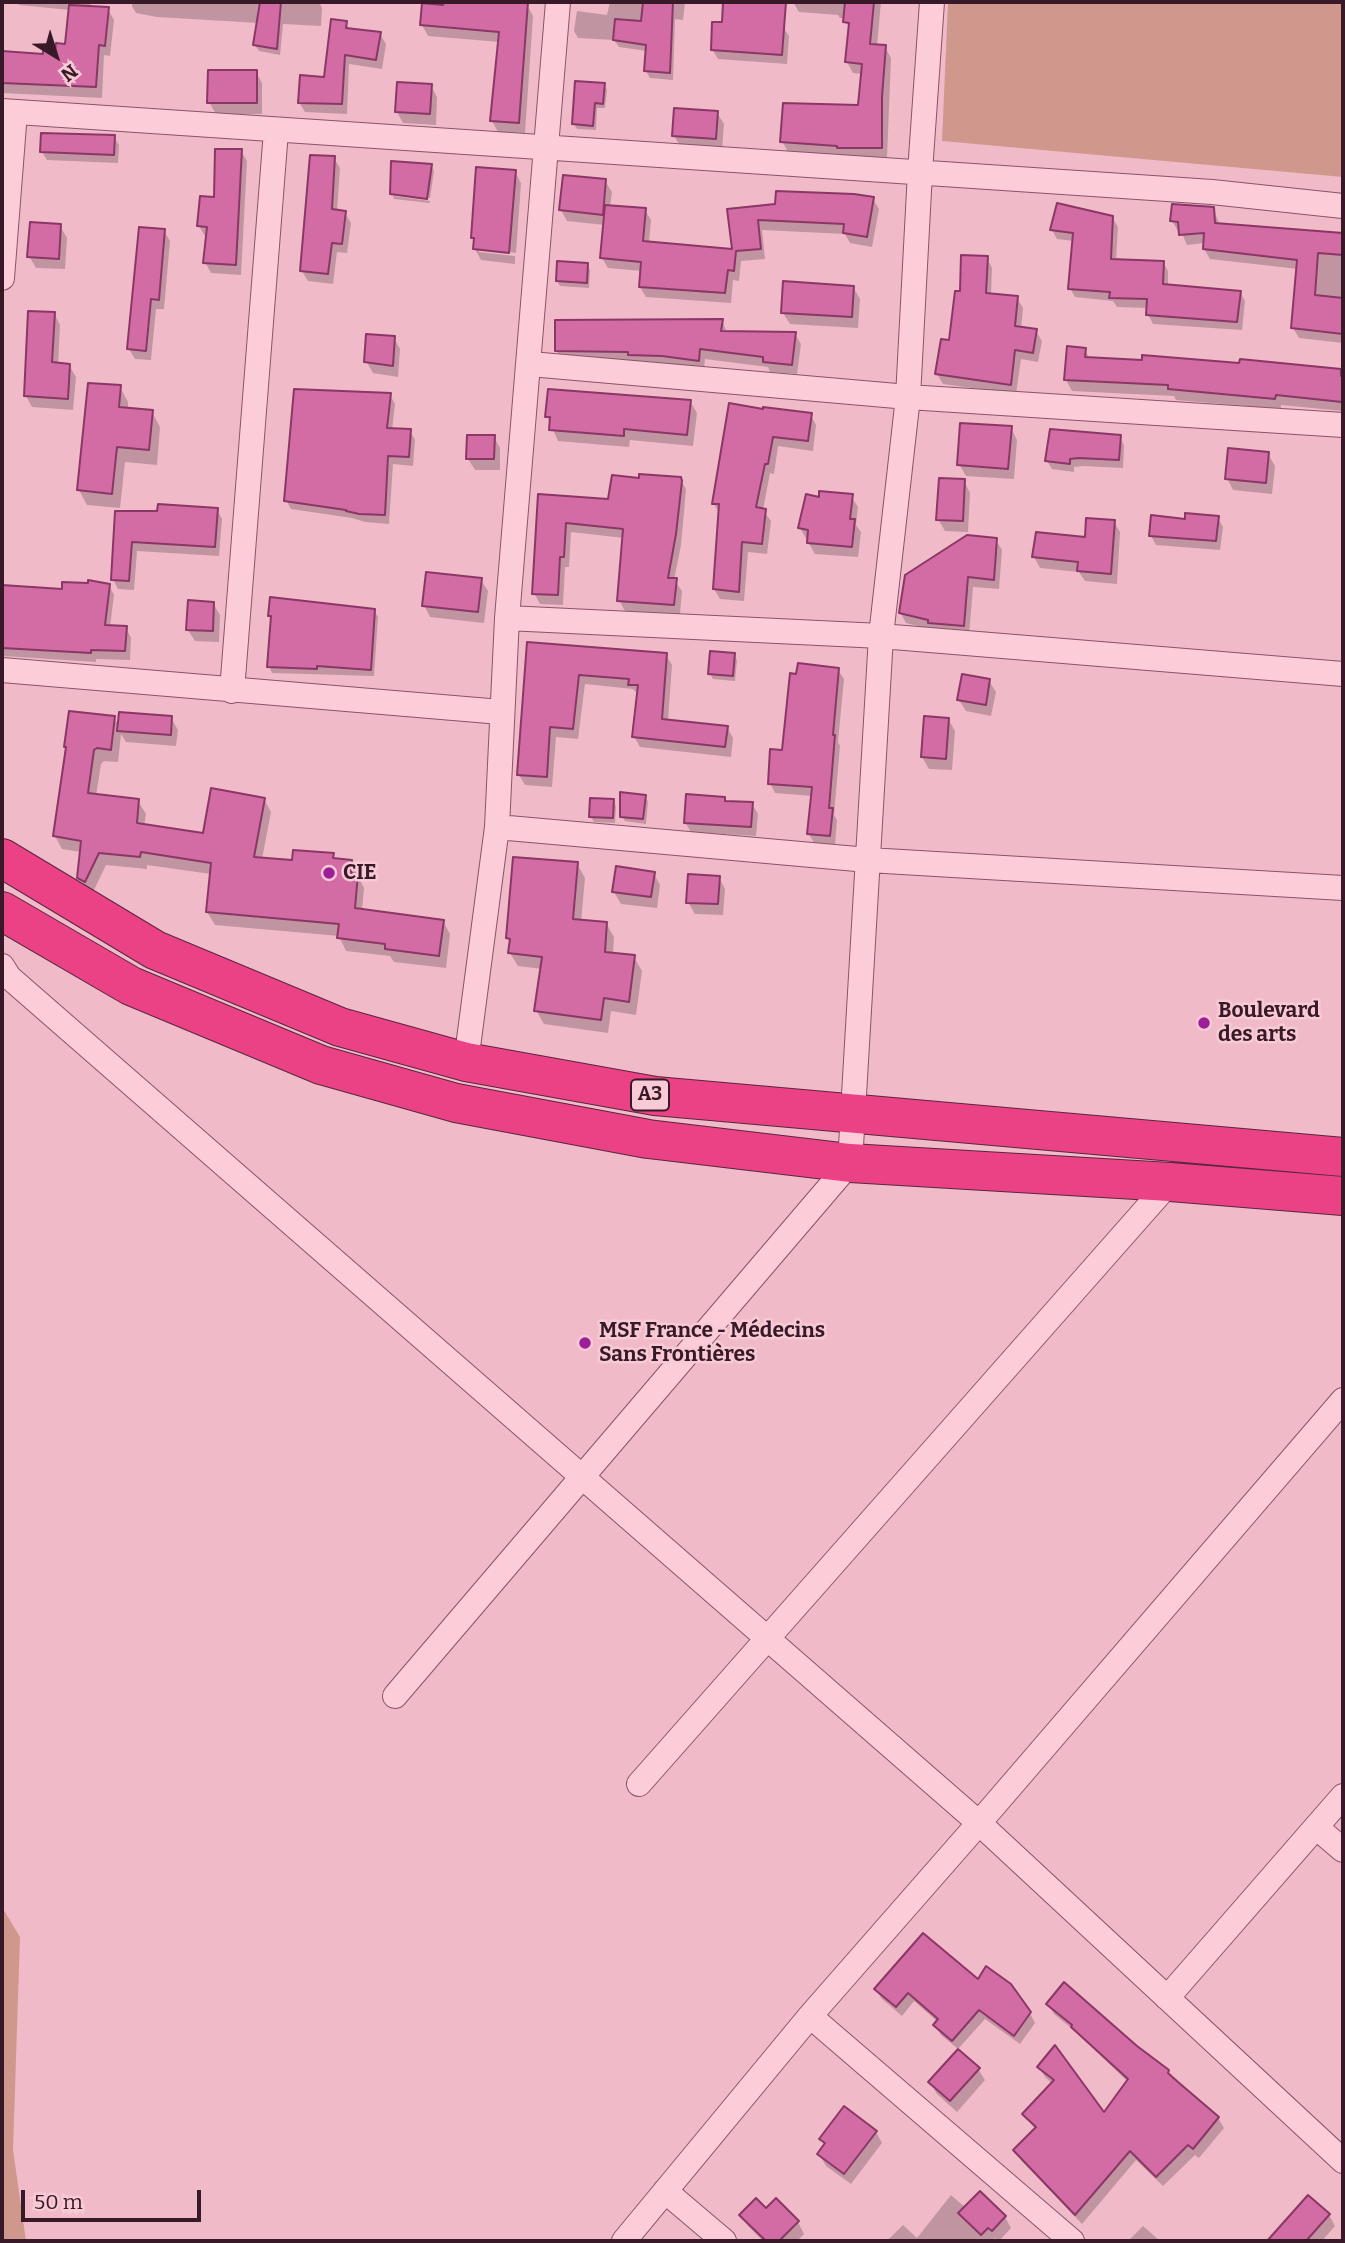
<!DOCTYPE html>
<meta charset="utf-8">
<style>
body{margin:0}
#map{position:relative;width:1345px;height:2243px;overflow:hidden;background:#f1bac8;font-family:Bitter,serif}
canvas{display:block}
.frame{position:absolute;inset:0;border:4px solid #371927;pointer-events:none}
.north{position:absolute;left:21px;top:21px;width:70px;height:70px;-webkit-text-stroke:5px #f8cad5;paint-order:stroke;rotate:142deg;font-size:19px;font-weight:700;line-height:28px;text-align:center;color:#371927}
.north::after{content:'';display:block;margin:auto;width:24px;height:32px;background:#371927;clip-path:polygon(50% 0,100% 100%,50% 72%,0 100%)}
.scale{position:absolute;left:21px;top:2190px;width:180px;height:32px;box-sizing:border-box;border:4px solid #371927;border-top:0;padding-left:9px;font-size:21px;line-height:24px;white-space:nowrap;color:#371927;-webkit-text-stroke:5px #f8cad5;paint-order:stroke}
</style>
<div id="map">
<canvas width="1345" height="2243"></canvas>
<div class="frame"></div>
<div class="north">N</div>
<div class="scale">50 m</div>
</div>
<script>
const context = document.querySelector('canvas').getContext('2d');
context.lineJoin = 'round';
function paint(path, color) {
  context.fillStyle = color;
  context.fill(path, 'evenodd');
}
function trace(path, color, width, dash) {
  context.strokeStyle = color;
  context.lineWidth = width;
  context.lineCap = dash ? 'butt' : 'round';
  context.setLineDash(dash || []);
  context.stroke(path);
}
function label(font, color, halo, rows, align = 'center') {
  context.font = font + ' Bitter,serif';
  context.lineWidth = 5;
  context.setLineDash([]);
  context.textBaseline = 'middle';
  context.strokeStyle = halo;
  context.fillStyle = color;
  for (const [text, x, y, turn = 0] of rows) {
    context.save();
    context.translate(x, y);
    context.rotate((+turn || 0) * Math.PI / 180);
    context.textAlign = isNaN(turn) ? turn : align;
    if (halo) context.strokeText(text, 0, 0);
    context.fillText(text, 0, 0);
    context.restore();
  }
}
const green = new Path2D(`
 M 948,2 L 1343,2 L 1343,177 L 942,141 Z
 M 2,1907 L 20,1937 L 13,2150 L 26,2241 L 2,2241 Z`);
const shadow = new Path2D(`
 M 17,2 L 91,2 L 90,7 L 108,9 L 114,20 L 110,56 L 104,55 L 102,98 L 2,93 L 2,53 L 44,56 L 57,53 L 67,46 L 70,10 L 19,5 Z
 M 132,2 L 319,2 L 322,8 L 321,26 L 283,24 L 280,55 L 259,51 L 255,45 L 259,23 L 157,17 L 136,13 L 132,6 Z
 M 445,2 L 502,2 L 527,5 L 533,16 L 525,133 L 498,132 L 492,121 L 500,42 L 428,36 L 422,25 L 445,7 Z
 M 610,2 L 685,2 L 683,20 L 675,19 L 673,80 L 650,78 L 646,71 L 647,51 L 619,47 L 614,40 L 578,38 L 574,31 L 577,11 L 607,15 Z
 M 793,2 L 881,2 L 877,46 L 885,47 L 891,58 L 887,158 L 788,152 L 782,141 L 860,107 L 863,74 L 853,73 L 847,62 L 850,31 L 845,18 L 840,18 L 838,15 L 799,12 Z
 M 345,22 L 350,30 L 380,34 L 386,44 L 382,69 L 349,64 L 347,114 L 305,112 L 299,102 L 326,79 Z
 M 783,27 L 789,36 L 787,64 L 718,59 L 712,49 Z
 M 256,72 L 262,83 L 262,114 L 216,114 L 209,102 Z
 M 604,85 L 607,90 L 605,108 L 597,108 L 596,130 L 577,129 L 574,124 Z
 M 431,86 L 437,97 L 436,125 L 403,123 L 397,112 Z
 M 717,113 L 724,124 L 722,150 L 681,147 L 674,136 Z
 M 114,137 L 119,145 L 118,163 L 47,160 L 42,152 Z
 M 241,151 L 247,161 L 241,275 L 211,273 L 205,262 L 208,236 L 205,236 L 199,226 Z
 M 334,158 L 340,168 L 337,212 L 345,213 L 351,223 L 347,253 L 337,252 L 333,284 L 308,281 L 302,271 Z
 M 393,163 L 431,166 L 434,171 L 430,198 L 392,193 L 392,195 L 391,194 Z
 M 515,172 L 521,183 L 516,253 L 479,248 L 479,252 L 515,256 L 515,264 L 481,260 L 475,249 L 476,242 L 473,237 Z
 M 605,181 L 612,192 L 610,207 L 645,210 L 651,220 L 649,243 L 734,251 L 729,211 L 873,199 L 879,209 L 872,247 L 850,243 L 845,234 L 762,230 L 765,259 L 741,261 L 739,281 L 733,280 L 731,303 L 646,297 L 640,287 L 642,271 L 608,268 L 602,258 L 605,225 L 567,221 L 561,210 Z
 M 393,196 L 430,201 L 430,203 L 394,199 Z
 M 1213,209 L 1220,225 L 1343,235 L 1343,343 L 1299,338 L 1293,328 L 1298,269 L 1210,259 L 1204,249 L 1205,243 L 1187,245 L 1181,231 L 1178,231 L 1172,221 Z
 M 1112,217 L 1118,227 L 1116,261 L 1163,262 L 1168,271 L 1168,286 L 1240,292 L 1245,301 L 1242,330 L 1153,324 L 1148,314 L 1148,308 L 1117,307 L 1113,301 L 1075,297 L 1070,288 L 1074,241 L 1057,239 L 1052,230 Z
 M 60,226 L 67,238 L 65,269 L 36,268 L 29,256 Z
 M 164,231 L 170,241 L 164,309 L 156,309 L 151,360 L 135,359 L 129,349 Z
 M 987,258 L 992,268 L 991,295 L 1017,298 L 1023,308 L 1021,329 L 1036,331 L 1042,341 L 1038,362 L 1021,359 L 1016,394 L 943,384 L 937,374 Z
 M 587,265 L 590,270 L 589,288 L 560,286 L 557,281 Z
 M 853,287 L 860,299 L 858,328 L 790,324 L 783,313 Z
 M 54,313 L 60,325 L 58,365 L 69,365 L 76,377 L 73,410 L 32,407 L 26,396 Z
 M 722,320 L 727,333 L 795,334 L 801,344 L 797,374 L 770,372 L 768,367 L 705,359 L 704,371 L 563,361 L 557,351 Z
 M 394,338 L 400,349 L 398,377 L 373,373 L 366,361 Z
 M 1085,350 L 1090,359 L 1241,365 L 1241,361 L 1343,371 L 1343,411 L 1281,405 L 1281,409 L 1176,400 L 1174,396 L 1072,391 L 1066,380 Z
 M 120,387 L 128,402 L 128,410 L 152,412 L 160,427 L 157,465 L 125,462 L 120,508 L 87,505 L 79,490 Z
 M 390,395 L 395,404 L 392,430 L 410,431 L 415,440 L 413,466 L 393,464 L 389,524 L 365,522 L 352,518 L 291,509 L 286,500 Z
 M 690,401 L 697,413 L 693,446 L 630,440 L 629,447 L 558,441 L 547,416 Z
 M 765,411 L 810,414 L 816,425 L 813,451 L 778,446 L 774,474 L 770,473 L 763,510 L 771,521 L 767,554 L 748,552 L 744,601 L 720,599 L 714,589 L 720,514 L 713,503 Z
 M 1011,428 L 1017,440 L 1014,479 L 966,476 L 959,464 Z
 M 1119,436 L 1124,445 L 1123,468 L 1083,466 L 1074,467 L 1074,472 L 1052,469 L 1047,461 Z
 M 494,437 L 500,448 L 500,470 L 475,470 L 468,459 Z
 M 1268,454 L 1275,466 L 1272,494 L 1233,490 L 1227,478 Z
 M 680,479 L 686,489 L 681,545 L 674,580 L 682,591 L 680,614 L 625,611 L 619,600 L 624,538 L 571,532 L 569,567 L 565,567 L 563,605 L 540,604 L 534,593 L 540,496 L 610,500 L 640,480 Z
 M 964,481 L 970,493 L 968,532 L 945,531 L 938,519 Z
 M 851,496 L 858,507 L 856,525 L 861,532 L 858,557 L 815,554 L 800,528 L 820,499 Z
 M 217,510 L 222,519 L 219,556 L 137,551 L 134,590 L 118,589 L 113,579 L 117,513 L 159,513 Z
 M 1218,518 L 1223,527 L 1220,550 L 1156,545 L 1151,536 L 1186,521 Z
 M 1114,522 L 1120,532 L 1117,584 L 1085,581 L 1079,572 L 1040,568 L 1034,557 L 1086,539 Z
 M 996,540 L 1002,550 L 999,589 L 973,587 L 969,635 L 934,630 L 906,623 L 900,612 Z
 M 481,580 L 488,591 L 484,623 L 430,617 L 424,605 Z
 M 109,585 L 114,595 L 110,627 L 126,628 L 131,638 L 130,660 L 96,659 L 96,662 L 3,656 L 2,587 L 63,591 Z
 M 213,603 L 220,615 L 219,642 L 195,641 L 188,630 Z
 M 374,610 L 378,617 L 374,676 L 272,673 L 269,666 L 273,620 L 270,615 Z
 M 528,644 L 666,655 L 672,665 L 668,721 L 727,727 L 733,738 L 731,757 L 640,747 L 634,736 L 639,695 L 633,689 L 585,684 L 578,739 L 556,737 L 552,787 L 525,785 L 519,775 Z
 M 734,655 L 737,660 L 735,681 L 713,679 L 710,674 Z
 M 838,670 L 844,679 L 838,742 L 840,746 L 834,815 L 837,820 L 835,845 L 814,843 L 809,834 L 812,796 L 775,793 L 770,783 L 784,752 Z
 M 989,681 L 996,692 L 991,716 L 966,711 L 959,700 Z
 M 114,718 L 119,726 L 171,718 L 178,730 L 176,746 L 126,742 L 121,734 L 118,762 L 104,761 L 101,764 L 96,796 L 138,801 L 146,814 L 144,826 L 204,835 L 264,799 L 271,812 L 262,859 L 293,862 L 333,855 L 336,860 L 351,862 L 364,888 L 362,911 L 443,921 L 450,934 L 446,968 L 394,962 L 390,956 L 346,951 L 339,936 L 215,925 L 207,912 L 211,874 L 147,865 L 147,869 L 106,865 L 92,894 L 87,891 L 79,877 L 81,852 L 62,849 L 55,836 L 68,750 Z
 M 948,719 L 955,731 L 952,770 L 929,769 L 922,757 Z
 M 645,796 L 648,802 L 646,824 L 625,821 L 622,816 Z
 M 724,799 L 726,802 L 752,804 L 758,814 L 756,836 L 691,832 L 685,822 Z
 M 613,801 L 616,806 L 615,823 L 594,822 L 591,817 Z
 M 577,864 L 585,878 L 581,922 L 606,923 L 614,937 L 613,954 L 634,957 L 642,971 L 636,1015 L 611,1011 L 608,1033 L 544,1024 L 536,1010 L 542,969 L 518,966 L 510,953 L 511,944 L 508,938 Z
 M 654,874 L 660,885 L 657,908 L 621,904 L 614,892 Z
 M 719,878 L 725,889 L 723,915 L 695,914 L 688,902 Z
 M 978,1981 L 1030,2013 L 1035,2023 L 1020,2044 L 985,2019 L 958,2049 L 941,2035 L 935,2025 L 938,2022 L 914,2001 L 902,2016 L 882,1999 L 876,1989 Z
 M 1048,2004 L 1136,2048 L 1168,2072 L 1172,2079 L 1218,2118 L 1224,2128 L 1199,2158 L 1195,2155 L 1163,2186 L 1136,2160 L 1082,2224 L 1021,2160 L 1015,2150 L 1036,2130 L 1024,2115 L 1053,2084 L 1045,2077 L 1039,2067 L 1104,2115 L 1128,2082 L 1076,2032 L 1054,2014 Z
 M 978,2069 L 985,2080 L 957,2112 L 937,2094 L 930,2082 Z
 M 876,2132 L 882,2143 L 851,2184 L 826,2166 L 819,2154 L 825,2146 L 821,2139 Z
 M 951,2195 L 966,2208 L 1005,2217 L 1011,2228 L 999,2241 L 995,2238 L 992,2241 L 887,2241 L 903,2225 L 917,2238 Z
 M 1308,2197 L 1329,2215 L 1335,2226 L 1322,2241 L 1270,2241 Z
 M 776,2200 L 798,2222 L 804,2234 L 797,2241 L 763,2241 L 748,2226 L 741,2215 L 766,2210 Z
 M 1143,2226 L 1160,2241 L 1128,2241 Z`);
const building = new Path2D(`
 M 260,2 L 281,2 L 277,49 L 253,45 Z
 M 444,2 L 528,2 L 519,123 L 490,121 L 499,32 L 420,25 L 422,3 L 443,5 Z
 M 643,2 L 673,2 L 670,73 L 644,71 L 646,45 L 613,40 L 615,19 L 641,21 Z
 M 723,2 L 786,2 L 782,55 L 711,50 L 712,22 L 722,22 Z
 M 845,2 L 874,2 L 870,44 L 886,45 L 882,97 L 882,148 L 837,148 L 837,146 L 780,142 L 783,103 L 858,105 L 862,64 L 845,62 L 849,23 L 843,22 Z
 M 69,5 L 109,7 L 105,46 L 99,45 L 96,87 L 2,83 L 2,51 L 43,54 L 43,51 L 55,51 L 56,43 L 65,44 Z
 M 331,19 L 347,21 L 346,28 L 381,32 L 376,60 L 345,55 L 342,104 L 298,103 L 300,75 L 324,77 Z
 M 208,70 L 257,70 L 257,103 L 207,103 Z
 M 575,81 L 605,83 L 603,104 L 595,103 L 593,126 L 572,124 Z
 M 397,82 L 432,84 L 430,114 L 395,112 Z
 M 674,108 L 718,111 L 716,139 L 672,136 Z
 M 41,133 L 115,135 L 114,155 L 40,152 Z
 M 215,149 L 242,149 L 236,265 L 203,263 L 207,227 L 197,226 L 200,196 L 214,197 Z
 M 310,155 L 335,156 L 332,209 L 346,211 L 342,244 L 332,243 L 328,274 L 300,271 Z
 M 391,161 L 432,164 L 427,199 L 390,194 Z
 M 476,167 L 516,170 L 509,253 L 473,249 L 474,238 L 471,238 Z
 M 563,175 L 606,179 L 603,215 L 559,210 Z
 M 776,191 L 854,194 L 874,197 L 867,237 L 843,233 L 844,224 L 758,220 L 761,249 L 736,251 L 734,271 L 728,270 L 725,293 L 639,287 L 641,262 L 600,258 L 605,205 L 646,208 L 643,241 L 732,249 L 727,209 L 775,204 Z
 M 1057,203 L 1113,216 L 1111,259 L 1164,261 L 1163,284 L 1241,291 L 1237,322 L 1146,315 L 1147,299 L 1109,298 L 1110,292 L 1068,289 L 1073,233 L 1050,230 Z
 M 1172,204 L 1214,207 L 1215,223 L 1343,233 L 1343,255 L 1318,253 L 1315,295 L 1343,298 L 1343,334 L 1291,328 L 1297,260 L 1203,249 L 1204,233 L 1179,235 L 1178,222 L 1170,221 Z
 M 30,222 L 61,224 L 59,259 L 27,257 Z
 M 139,227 L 165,229 L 159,300 L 151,299 L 146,351 L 127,349 Z
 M 961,255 L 988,256 L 986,293 L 1018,296 L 1015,326 L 1037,329 L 1033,353 L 1015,350 L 1011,385 L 935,374 L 941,339 L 949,340 L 955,291 L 960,291 Z
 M 557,261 L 588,263 L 587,283 L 556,281 Z
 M 783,281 L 854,286 L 852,317 L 781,313 Z
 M 28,311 L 55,312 L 52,362 L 70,364 L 68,399 L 24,396 Z
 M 723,319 L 721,331 L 796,332 L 792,365 L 763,362 L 763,357 L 700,349 L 699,361 L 662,356 L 628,355 L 628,352 L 555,351 L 555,320 Z
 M 366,334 L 395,336 L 393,366 L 364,362 Z
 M 1067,346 L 1086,348 L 1085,357 L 1142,360 L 1142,355 L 1239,363 L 1240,359 L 1341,369 L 1341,376 L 1343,376 L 1342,402 L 1276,395 L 1275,399 L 1168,389 L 1168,385 L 1064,380 Z
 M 88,383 L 121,385 L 119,407 L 153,410 L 149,450 L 117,447 L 112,494 L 77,490 Z
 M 294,389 L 391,393 L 387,428 L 411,429 L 409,457 L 388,456 L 385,515 L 359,514 L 346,511 L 346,510 L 284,501 Z
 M 548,389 L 691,400 L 687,435 L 624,429 L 624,436 L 549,430 L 550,417 L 545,417 Z
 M 729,403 L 763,409 L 763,407 L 812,413 L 808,441 L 773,437 L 768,464 L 765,464 L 756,507 L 766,509 L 762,544 L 742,542 L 739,592 L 713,589 L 719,504 L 712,504 Z
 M 960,423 L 1012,426 L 1008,469 L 957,465 Z
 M 1050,429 L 1121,435 L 1119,460 L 1078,458 L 1070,459 L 1070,464 L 1045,461 Z
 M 467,435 L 495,435 L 494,459 L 466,459 Z
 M 1228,448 L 1269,452 L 1266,483 L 1225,479 Z
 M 639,474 L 681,477 L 682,481 L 676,534 L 668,578 L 677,578 L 674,605 L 617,601 L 623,529 L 566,523 L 564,557 L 560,557 L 558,595 L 532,594 L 538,494 L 608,499 L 612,475 L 639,478 Z
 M 939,478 L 965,479 L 963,521 L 936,520 Z
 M 819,491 L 853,494 L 850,519 L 855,519 L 852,547 L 807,543 L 808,530 L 798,528 L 806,494 L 819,497 Z
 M 158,504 L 218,508 L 215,547 L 132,542 L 129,581 L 111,580 L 115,511 L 157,511 Z
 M 1185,513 L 1219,516 L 1216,541 L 1149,536 L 1151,515 L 1185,519 Z
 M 1086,518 L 1115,520 L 1111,574 L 1077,571 L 1078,562 L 1032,557 L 1036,532 L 1085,537 Z
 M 967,535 L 997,538 L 994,580 L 968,577 L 964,626 L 928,623 L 928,620 L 899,613 L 905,575 Z
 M 426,572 L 482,578 L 478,612 L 422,606 Z
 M 88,580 L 110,584 L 105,625 L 127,626 L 125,651 L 91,650 L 91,653 L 2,648 L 2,585 L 62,589 L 62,582 L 88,583 Z
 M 270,597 L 375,609 L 371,670 L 317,666 L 317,669 L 267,667 L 271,616 L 268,616 Z
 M 188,600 L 214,602 L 213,631 L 186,630 Z
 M 527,642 L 667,653 L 662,719 L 728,726 L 725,747 L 632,737 L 638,685 L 628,685 L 629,679 L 579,675 L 573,729 L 550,727 L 547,777 L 517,775 Z
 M 710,651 L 735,653 L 733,676 L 708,674 Z
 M 798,663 L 839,668 L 833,735 L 835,735 L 829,808 L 833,808 L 830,836 L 807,834 L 812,787 L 768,784 L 770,749 L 782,750 L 790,673 L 796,674 Z
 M 962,674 L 990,679 L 986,705 L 957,700 Z
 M 69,711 L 115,716 L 111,750 L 97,748 L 94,750 L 88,793 L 139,799 L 137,823 L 203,833 L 211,788 L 265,798 L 254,857 L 292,860 L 293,850 L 334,853 L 333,858 L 352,860 L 351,873 L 358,874 L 355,908 L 444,920 L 439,956 L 385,949 L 385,944 L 337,938 L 339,924 L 206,912 L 211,863 L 141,852 L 140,857 L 99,853 L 85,882 L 77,878 L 81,841 L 53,836 L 66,747 L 64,747 Z
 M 119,712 L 172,716 L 171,735 L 117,731 Z
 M 924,716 L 949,718 L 946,759 L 921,757 Z
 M 620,792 L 646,795 L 643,819 L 620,817 Z
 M 686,794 L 725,797 L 725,801 L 753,802 L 751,827 L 684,823 Z
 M 590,798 L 614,799 L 613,818 L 589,817 Z
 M 513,857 L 578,862 L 573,919 L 607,922 L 605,952 L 635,955 L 629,1002 L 604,998 L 601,1020 L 534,1011 L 542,957 L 508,953 L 510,939 L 506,938 Z
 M 616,866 L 655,872 L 651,897 L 612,892 Z
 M 688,874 L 720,876 L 718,904 L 686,903 Z
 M 923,1933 L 978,1979 L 986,1966 L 1011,1984 L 1031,2012 L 1014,2036 L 979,2010 L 952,2041 L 933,2025 L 938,2019 L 908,1993 L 896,2007 L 874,1989 Z
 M 1064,1982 L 1137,2046 L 1169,2070 L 1168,2073 L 1178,2082 L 1219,2117 L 1193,2149 L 1188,2145 L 1156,2177 L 1130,2151 L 1075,2215 L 1013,2150 L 1036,2127 L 1022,2114 L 1054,2080 L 1037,2067 L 1055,2045 L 1104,2112 L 1128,2079 L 1071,2027 L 1072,2025 L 1046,2004 Z
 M 958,2049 L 980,2068 L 950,2101 L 928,2082 Z
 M 844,2106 L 877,2131 L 844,2174 L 817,2154 L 825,2143 L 819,2139 Z
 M 980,2191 L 1006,2216 L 992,2231 L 988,2228 L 981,2235 L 958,2213 Z
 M 1308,2195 L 1330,2214 L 1306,2241 L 1267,2241 Z
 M 756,2198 L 766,2208 L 776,2198 L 799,2221 L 779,2241 L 766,2241 L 739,2215 Z`);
const street = new Path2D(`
 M 2,111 L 1212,192 L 1343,206
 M 2,278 L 15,112
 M 530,364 L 908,397 L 1343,425
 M 507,618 L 881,636 L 1343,674
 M 2,670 L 501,712
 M 232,691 L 276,131
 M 497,827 L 868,860 L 1343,888
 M 2,966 L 9,977 L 979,1823 L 1343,2161
 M 466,1062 L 497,827 L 507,618 L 558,2
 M 395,1696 L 850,1163 L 881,636 L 908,397 L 920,172 L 932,2
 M 639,1784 L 1170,1182
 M 1316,1827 L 1343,1850
 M 1167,1998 L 1343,1796
 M 810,2016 L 1072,2241
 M 665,2191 L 724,2241
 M 624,2241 L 810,2016 L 979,1823 L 1343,1400`);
const highway = new Path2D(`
 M 2,858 L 155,950 L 340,1027 L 466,1062 L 655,1096 L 1343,1157
 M 2,911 L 131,986 L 321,1065 L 456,1103 L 648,1139 L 850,1163 L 1170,1182 L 1343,1196`);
const markers = [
 [329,873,7,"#9d1e99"],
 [1204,1023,7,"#9d1e99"],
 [585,1343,7,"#9d1e99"]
];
const shields = [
 [650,1095,38]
];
const shieldNames = [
 ["A3",650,1095]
];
const poiNames = [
 ["CIE",343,873],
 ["Boulevard",1218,1011],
 ["des arts",1218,1035],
 ["MSF France - Médecins",599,1331],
 ["Sans Frontières",599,1355]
];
paint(green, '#d0988d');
paint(shadow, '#0003');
paint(building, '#d36ca4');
trace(building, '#8a3766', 2);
trace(street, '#89536a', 26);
trace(highway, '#56283f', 40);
trace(street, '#fccdd9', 24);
trace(highway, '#eb4185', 38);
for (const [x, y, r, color] of markers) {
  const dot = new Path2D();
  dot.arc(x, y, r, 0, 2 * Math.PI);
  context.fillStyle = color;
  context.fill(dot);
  trace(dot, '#f8cad5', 2.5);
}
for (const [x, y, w] of shields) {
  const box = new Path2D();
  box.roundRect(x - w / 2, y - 15.5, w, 31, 5);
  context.fillStyle = '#f8cad5';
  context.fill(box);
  trace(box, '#371927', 2);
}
label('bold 19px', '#371927', null, shieldNames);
label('bold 21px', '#371927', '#f8cad5', poiNames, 'left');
</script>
